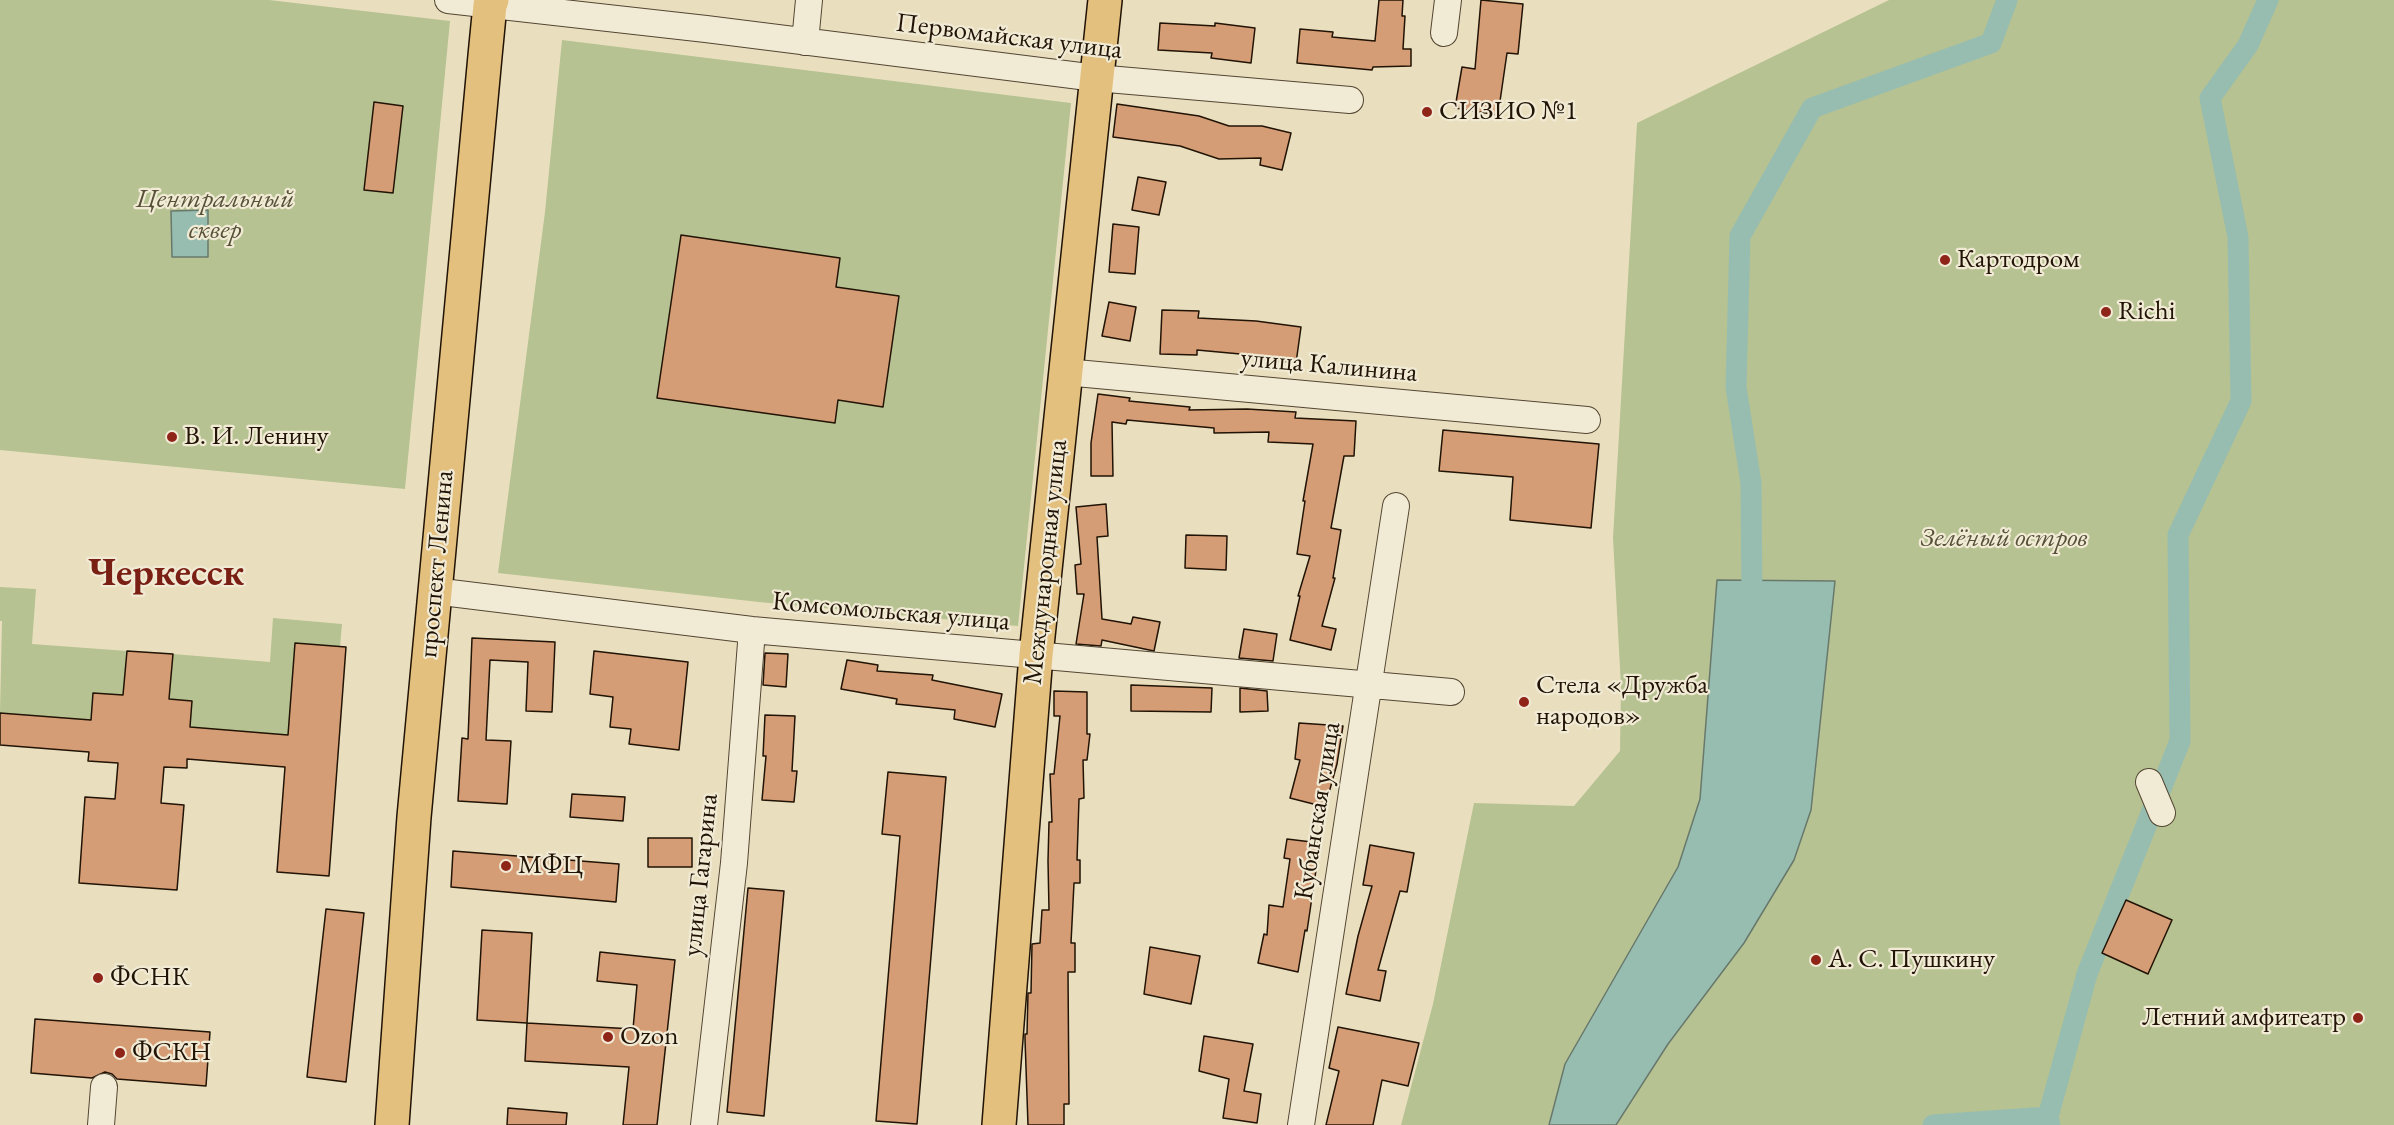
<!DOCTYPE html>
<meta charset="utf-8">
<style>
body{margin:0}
canvas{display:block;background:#e9dfbe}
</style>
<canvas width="2394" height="1125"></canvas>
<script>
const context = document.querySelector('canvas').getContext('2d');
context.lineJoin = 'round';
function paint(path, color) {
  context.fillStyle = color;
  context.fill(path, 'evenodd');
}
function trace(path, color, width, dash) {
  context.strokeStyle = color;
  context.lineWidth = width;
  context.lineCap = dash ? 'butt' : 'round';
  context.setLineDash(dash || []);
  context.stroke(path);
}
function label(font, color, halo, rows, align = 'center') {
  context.font = font + ' "EB Garamond",serif';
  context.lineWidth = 4.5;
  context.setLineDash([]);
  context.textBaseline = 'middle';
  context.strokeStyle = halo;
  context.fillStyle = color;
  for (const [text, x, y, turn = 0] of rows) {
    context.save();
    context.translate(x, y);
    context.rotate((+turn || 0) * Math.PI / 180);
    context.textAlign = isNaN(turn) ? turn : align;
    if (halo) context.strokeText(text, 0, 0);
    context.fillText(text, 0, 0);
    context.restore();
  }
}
const green = new Path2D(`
 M 0,0 L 269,0 L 450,21 L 405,489 L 0,450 Z
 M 1889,0 L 2394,0 L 2394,1125 L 1401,1125 L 1433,1004 L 1474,803 L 1574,806 L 1620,751 L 1621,687 L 1613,538 L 1637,123 Z
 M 562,40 L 1071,103 L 1018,626 L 759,602 L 498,573 L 545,212 Z
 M 0,587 L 36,589 L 32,644 L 127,651 L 123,695 L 91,720 L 0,713 L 2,621 L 0,621 Z
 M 273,618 L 342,624 L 340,647 L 295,643 L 288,735 L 190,727 L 192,701 L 169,699 L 173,654 L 270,662 Z`);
const water = new Path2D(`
 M 208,210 L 208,257 L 172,257 L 171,211 Z
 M 1717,580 L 1835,581 L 1811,810 L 1794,860 L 1744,943 L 1668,1044 L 1616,1125 L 1549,1125 L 1565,1064 L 1678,867 L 1700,799 Z`);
const canal = new Path2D(`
 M 1752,607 L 1751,483 L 1736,387 L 1740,236 L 1812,108 L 1991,43 L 2007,0
 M 1933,1125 L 2048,1117
 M 2050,1125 L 2048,1117 L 2087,974 L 2180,741 L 2178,535 L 2241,401 L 2238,237 L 2210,98 L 2248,45 L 2268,0`);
const building = new Path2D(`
 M 1379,0 L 1403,0 L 1402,16 L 1405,16 L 1403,49 L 1411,49 L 1411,66 L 1373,67 L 1372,70 L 1297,63 L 1300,29 L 1333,32 L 1332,37 L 1375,41 Z
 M 1481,0 L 1523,4 L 1518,54 L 1507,53 L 1498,115 L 1455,108 L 1462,67 L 1475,69 Z
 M 1160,23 L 1215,26 L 1215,23 L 1255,28 L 1251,63 L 1211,58 L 1212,53 L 1158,50 Z
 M 374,102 L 403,106 L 393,193 L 364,190 Z
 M 1117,104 L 1199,116 L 1229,126 L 1262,126 L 1291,133 L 1282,170 L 1260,165 L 1261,158 L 1219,159 L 1180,146 L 1113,137 Z
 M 1138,177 L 1166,182 L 1159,215 L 1132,210 Z
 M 1113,224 L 1139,227 L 1135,274 L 1109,272 Z
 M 681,235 L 840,258 L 836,287 L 899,296 L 883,407 L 838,400 L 835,423 L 657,398 Z
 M 1109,302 L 1136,307 L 1130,341 L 1102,336 Z
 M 1162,310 L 1199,311 L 1198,318 L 1256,321 L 1301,327 L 1296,363 L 1251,357 L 1251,355 L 1197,350 L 1197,355 L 1160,354 Z
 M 1098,394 L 1130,398 L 1129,401 L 1190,407 L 1189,410 L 1247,409 L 1296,412 L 1295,418 L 1356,421 L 1354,456 L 1344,456 L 1331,528 L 1341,530 L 1333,578 L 1335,578 L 1322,626 L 1336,629 L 1331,650 L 1290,640 L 1300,596 L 1298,596 L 1310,556 L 1297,554 L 1305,501 L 1303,501 L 1313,444 L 1268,442 L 1269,432 L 1214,433 L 1214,428 L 1127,420 L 1126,424 L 1112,422 L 1113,476 L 1091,476 L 1091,443 Z
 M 1443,430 L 1599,444 L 1591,528 L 1510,520 L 1513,477 L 1439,471 Z
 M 1106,504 L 1108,536 L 1097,537 L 1102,619 L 1131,624 L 1133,617 L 1160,622 L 1154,651 L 1102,640 L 1101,646 L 1076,644 L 1084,594 L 1077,594 L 1075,565 L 1081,564 L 1076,507 Z
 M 1186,535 L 1227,536 L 1226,570 L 1185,568 Z
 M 1244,629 L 1277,634 L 1273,661 L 1239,658 Z
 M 472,638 L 555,642 L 552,712 L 526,711 L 528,662 L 490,660 L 486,740 L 511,741 L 507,804 L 458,801 L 462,738 L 468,739 Z
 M 295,643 L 346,647 L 329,876 L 277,872 L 285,767 L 187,759 L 187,768 L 164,767 L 161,803 L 184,805 L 177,890 L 79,883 L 85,797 L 115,799 L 118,763 L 88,761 L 89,752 L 0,745 L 0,713 L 91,720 L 93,693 L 123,695 L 127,651 L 173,654 L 169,699 L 192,701 L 190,727 L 288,735 Z
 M 594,651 L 688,662 L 679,750 L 629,744 L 631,729 L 610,727 L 613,697 L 590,694 Z
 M 765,653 L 788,654 L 786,687 L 763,685 Z
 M 847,660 L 878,665 L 877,671 L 933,675 L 932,680 L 1002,694 L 995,727 L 954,719 L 955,710 L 896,704 L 897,699 L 841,689 Z
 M 1131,685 L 1212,688 L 1211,712 L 1131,711 Z
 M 1240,688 L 1267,691 L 1268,711 L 1240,712 Z
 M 1054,691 L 1087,692 L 1087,734 L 1090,734 L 1087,760 L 1083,760 L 1084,798 L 1079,799 L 1077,860 L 1080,860 L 1080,883 L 1074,883 L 1071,943 L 1075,943 L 1075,972 L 1068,972 L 1069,1104 L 1064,1104 L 1064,1125 L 1028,1125 L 1025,1039 L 1025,1034 L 1027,1034 L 1028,993 L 1031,993 L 1032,944 L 1040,943 L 1042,910 L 1049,910 L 1048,861 L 1049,822 L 1052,822 L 1050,774 L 1054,774 L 1060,716 L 1054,716 Z
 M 765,715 L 795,716 L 792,771 L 797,771 L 794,802 L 762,800 L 766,756 L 763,756 Z
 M 1299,723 L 1343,726 L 1337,764 L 1325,807 L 1290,798 L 1300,760 L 1295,759 Z
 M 888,772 L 946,777 L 917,1124 L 876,1121 L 900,836 L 882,834 Z
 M 572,794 L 625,797 L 623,821 L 570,817 Z
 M 648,838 L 692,838 L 692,867 L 648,867 Z
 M 1287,839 L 1320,843 L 1307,931 L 1305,930 L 1298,972 L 1258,963 L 1264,934 L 1267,935 L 1269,905 L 1283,907 L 1290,859 L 1284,858 Z
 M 1370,845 L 1414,853 L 1407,892 L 1400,891 L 1378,970 L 1386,971 L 1380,1001 L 1346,994 L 1358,936 L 1372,886 L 1363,885 Z
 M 453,851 L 619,864 L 616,902 L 451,887 Z
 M 748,888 L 784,891 L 764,1116 L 727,1112 Z
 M 2126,900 L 2172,920 L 2148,974 L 2102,953 Z
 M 326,909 L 364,913 L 346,1082 L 307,1077 Z
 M 482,930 L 532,933 L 527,1023 L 477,1020 Z
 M 1150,947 L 1200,956 L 1191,1004 L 1144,994 Z
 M 600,952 L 675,960 L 657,1125 L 623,1125 L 629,1067 L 525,1061 L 527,1023 L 633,1029 L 637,985 L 597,981 Z
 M 35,1019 L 210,1032 L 206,1086 L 117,1079 L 112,1074 L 105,1072 L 92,1078 L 31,1073 Z
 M 1338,1027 L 1419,1043 L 1408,1086 L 1382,1080 L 1373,1125 L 1326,1125 L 1339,1071 L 1329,1068 Z
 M 1204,1036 L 1253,1044 L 1244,1091 L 1261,1094 L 1257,1123 L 1223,1118 L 1229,1079 L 1199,1071 Z
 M 508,1108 L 567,1113 L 566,1125 L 507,1125 Z`);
const minor = new Path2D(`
 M 448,0 L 706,29 L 1096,78 L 1350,100
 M 1444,33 L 1448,0
 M 805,42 L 809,0
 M 1065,372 L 1587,420
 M 434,591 L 752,630 L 1451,692
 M 2149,782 L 2162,813
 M 101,1125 L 104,1087
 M 704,1125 L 734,863 L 752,630
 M 1301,1125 L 1396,506`);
const major = new Path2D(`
 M 392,1125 L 414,817 L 485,56 L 490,5 L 492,0
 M 999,1125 L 1036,655 L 1105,0`);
const markers = [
 [1427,112,6,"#8f2418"],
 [1945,260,6,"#8f2418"],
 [2106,312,6,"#8f2418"],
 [172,437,6,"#8f2418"],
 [1524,702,6,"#8f2418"],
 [506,866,6,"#8f2418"],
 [1816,960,6,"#8f2418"],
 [98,978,6,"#8f2418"],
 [2358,1018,6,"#8f2418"],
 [608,1037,6,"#8f2418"],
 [120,1053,6,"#8f2418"]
];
const streetNames = [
 ["Первомайская улица",1009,37,7],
 ["улица Калинина",1329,366,5],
 ["Международная улица",1046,562,-84],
 ["проспект Ленина",437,564,-85],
 ["Комсомольская улица",891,612,5],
 ["Кубанская улица",1318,811,-81],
 ["улица Гагарина",701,875,-84]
];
const poiNames = [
 ["СИЗИО №1",1439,112],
 ["Картодром",1957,260],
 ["Richi",2118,312],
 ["В. И. Ленину",184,437],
 ["Стела «Дружба",1536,686],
 ["народов»",1536,717],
 ["МФЦ",518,866],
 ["А. С. Пушкину",1828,960],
 ["ФСНК",110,978],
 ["Летний амфитеатр",2346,1018,"right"],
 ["Ozon",620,1037],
 ["ФСКН",132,1053]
];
const parkNames = [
 ["Центральный",215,200],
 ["сквер",215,231],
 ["Зелёный остров",2004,539]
];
const townNames = [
 ["Черкесск",166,574]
];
paint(green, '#b6c291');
paint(water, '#97bdb1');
trace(water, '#68796c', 1.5);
trace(canal, '#97bdb1', 21);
paint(building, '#d59d75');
trace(building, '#211305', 1.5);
trace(minor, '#534633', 28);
trace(major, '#211305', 36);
trace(minor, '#f1ead5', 26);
trace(major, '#e4c07f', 33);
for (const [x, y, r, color] of markers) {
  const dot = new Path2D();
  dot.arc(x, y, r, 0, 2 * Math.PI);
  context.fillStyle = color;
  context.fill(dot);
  trace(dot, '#f1ead5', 2);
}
label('27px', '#211305', '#f1ead5', streetNames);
label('27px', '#211305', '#f1ead5', poiNames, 'left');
label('italic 27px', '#555036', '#f1ead5', parkNames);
label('bold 39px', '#7a1f14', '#f1ead5', townNames);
</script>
